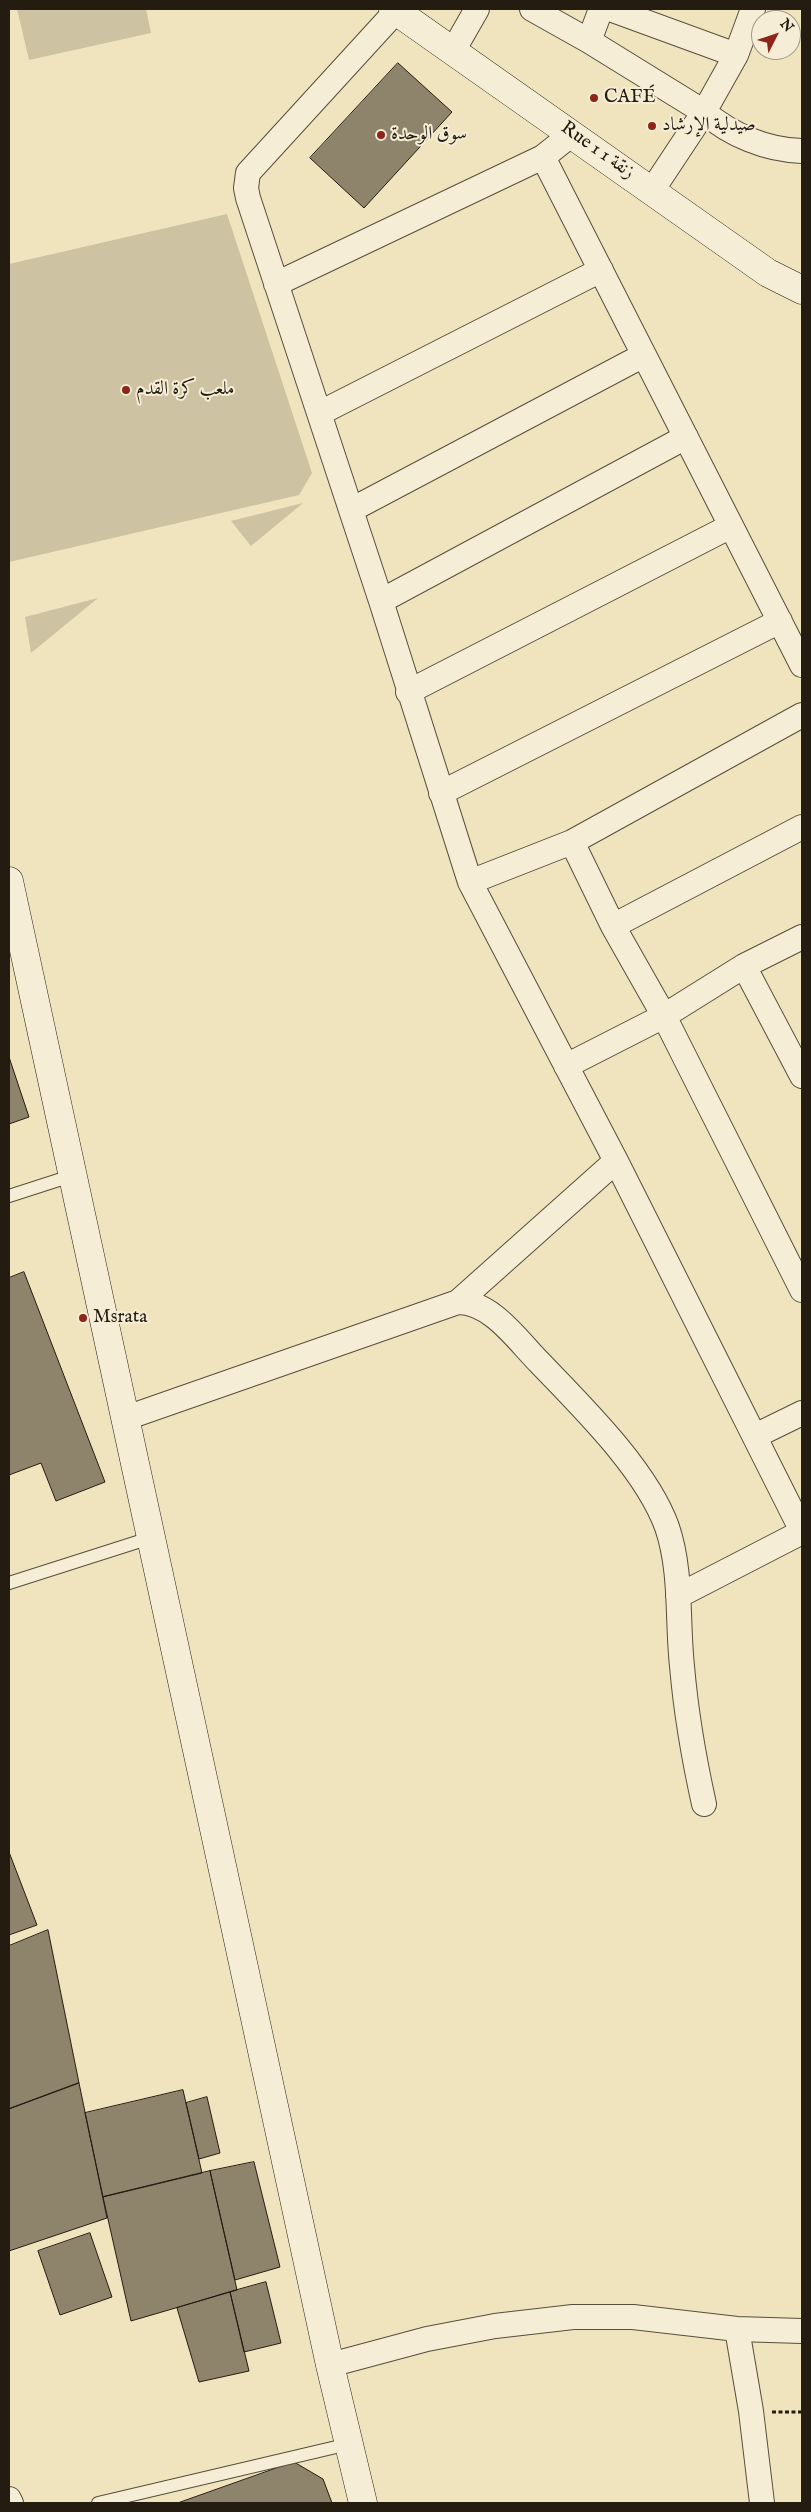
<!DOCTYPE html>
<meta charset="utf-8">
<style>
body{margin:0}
#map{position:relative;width:811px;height:2512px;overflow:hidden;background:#f0e4be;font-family:"IM FELL English",serif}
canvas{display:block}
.frame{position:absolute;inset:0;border:10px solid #241c11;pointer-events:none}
.north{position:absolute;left:751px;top:10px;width:50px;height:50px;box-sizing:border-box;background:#f5edd5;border:1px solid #a19987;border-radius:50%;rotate:49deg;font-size:14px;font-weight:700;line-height:20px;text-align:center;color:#241c11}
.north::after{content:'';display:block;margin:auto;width:18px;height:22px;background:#8f2418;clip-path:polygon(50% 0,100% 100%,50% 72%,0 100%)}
</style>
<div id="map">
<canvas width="811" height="2512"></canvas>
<div class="frame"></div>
<div class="north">N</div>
</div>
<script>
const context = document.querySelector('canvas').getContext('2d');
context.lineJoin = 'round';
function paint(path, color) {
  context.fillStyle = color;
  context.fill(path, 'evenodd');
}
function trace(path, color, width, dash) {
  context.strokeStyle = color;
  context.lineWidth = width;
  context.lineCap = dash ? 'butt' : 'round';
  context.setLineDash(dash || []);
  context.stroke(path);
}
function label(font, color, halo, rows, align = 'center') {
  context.font = font + ' "IM FELL English",Amiri,serif';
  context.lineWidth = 4;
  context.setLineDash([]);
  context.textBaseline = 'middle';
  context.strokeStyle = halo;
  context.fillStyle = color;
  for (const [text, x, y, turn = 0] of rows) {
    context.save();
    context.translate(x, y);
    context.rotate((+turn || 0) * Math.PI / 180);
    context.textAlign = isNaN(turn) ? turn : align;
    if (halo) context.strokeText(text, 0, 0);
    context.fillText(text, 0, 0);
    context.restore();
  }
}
const green = new Path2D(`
 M 17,9 L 146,9 L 151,33 L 29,60 Z
 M 227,214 L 312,473 L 299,495 L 9,562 L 9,264 Z
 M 303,503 L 251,546 L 231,521 Z
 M 98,598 L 31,653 L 25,617 Z`);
const building = new Path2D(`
 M 398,63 L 452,112 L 364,208 L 310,158 Z
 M 9,1057 L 29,1117 L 9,1124 Z
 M 24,1272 L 105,1482 L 56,1501 L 41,1463 L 9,1475 L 9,1278 Z
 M 9,1852 L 37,1925 L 9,1935 Z
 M 48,1930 L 79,2083 L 9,2109 L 9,1946 Z
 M 79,2083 L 107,2218 L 9,2251 L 9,2109 Z
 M 183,2090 L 202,2173 L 103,2197 L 85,2113 Z
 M 207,2097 L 220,2153 L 199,2159 L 186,2103 Z
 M 254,2162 L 280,2267 L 235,2280 L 210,2171 Z
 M 210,2171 L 237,2290 L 131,2321 L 103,2197 Z
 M 90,2233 L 112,2297 L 60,2315 L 38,2251 Z
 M 266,2282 L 281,2343 L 244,2352 L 230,2292 Z
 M 230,2292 L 249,2371 L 199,2382 L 177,2308 Z
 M 294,2462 L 323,2479 L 332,2503 L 178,2503 Z`);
const path = new Path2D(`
 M 772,2412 L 802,2412`);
const lane = new Path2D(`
 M 9,1196 L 71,1176
 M 9,1583 L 150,1538
 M 98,2503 L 349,2444`);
const street = new Path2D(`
 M 398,9 L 248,173 L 246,188 L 248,198 L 381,601 L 470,882 L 616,1161 L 802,1531
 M 532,9 L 589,41 L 601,9
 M 610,9 L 736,55
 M 589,41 L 704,112 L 736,55 L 753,9
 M 453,51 L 477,9
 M 543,157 L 802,665
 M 653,189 L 704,112 C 731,135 766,150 802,151
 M 276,284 L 543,157 L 572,134
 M 320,413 L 601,270
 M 351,510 L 644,355
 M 381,601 L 686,437
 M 408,692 L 731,526
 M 441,793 L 780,621
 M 572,842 L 613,926 L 664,1016 L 802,1290
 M 470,882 L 572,842 L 802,715
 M 613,926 L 802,827
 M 744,966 L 802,1076
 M 566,1066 L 664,1016 L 744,966 L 802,937
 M 458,1302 L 616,1161
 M 126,1418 L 458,1302 C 492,1302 518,1341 540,1363 C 582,1407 646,1469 667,1527 C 682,1571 677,1620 682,1666 C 686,1713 694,1759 704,1804
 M 755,1436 L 802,1413
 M 678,1596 L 802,1532
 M 737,2329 L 751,2411 L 762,2503
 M 330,2365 L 427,2339 L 495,2326 L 573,2317 L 633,2317 L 737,2329 L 802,2331
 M 9,2499 L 11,2503`);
const secondary = new Path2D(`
 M 393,9 L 768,273 L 802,290
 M 9,881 L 330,2365 L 363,2503`);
const markers = [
 [594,98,5,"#8f2418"],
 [652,126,5,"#8f2418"],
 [381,135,5,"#8f2418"],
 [126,390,5,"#8f2418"],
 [83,1318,5,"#8f2418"]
];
const poiNames = [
 ["CAFÉ",604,98],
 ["صيدلية الإرشاد",662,126],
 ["سوق الوحدة",391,135],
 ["ملعب كرة القدم",136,390],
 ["Msrata",93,1318]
];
const streetNames = [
 ["Rue 1 زنقة 1",597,151,35]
];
paint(green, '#cdc2a1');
paint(building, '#8e846b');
trace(building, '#241c11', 1);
trace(lane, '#574e3c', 14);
trace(street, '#574e3c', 26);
trace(secondary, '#241c11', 29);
trace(path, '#241c11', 3, [4, 2.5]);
trace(lane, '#f5edd5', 12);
trace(street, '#f5edd5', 24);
trace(secondary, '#f5edd5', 28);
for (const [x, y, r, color] of markers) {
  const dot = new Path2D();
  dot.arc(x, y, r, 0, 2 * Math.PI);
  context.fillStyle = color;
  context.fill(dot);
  trace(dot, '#f5edd5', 2);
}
label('19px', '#241c11', '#f5edd5', poiNames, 'left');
label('19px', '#241c11', '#f5edd5', streetNames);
</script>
